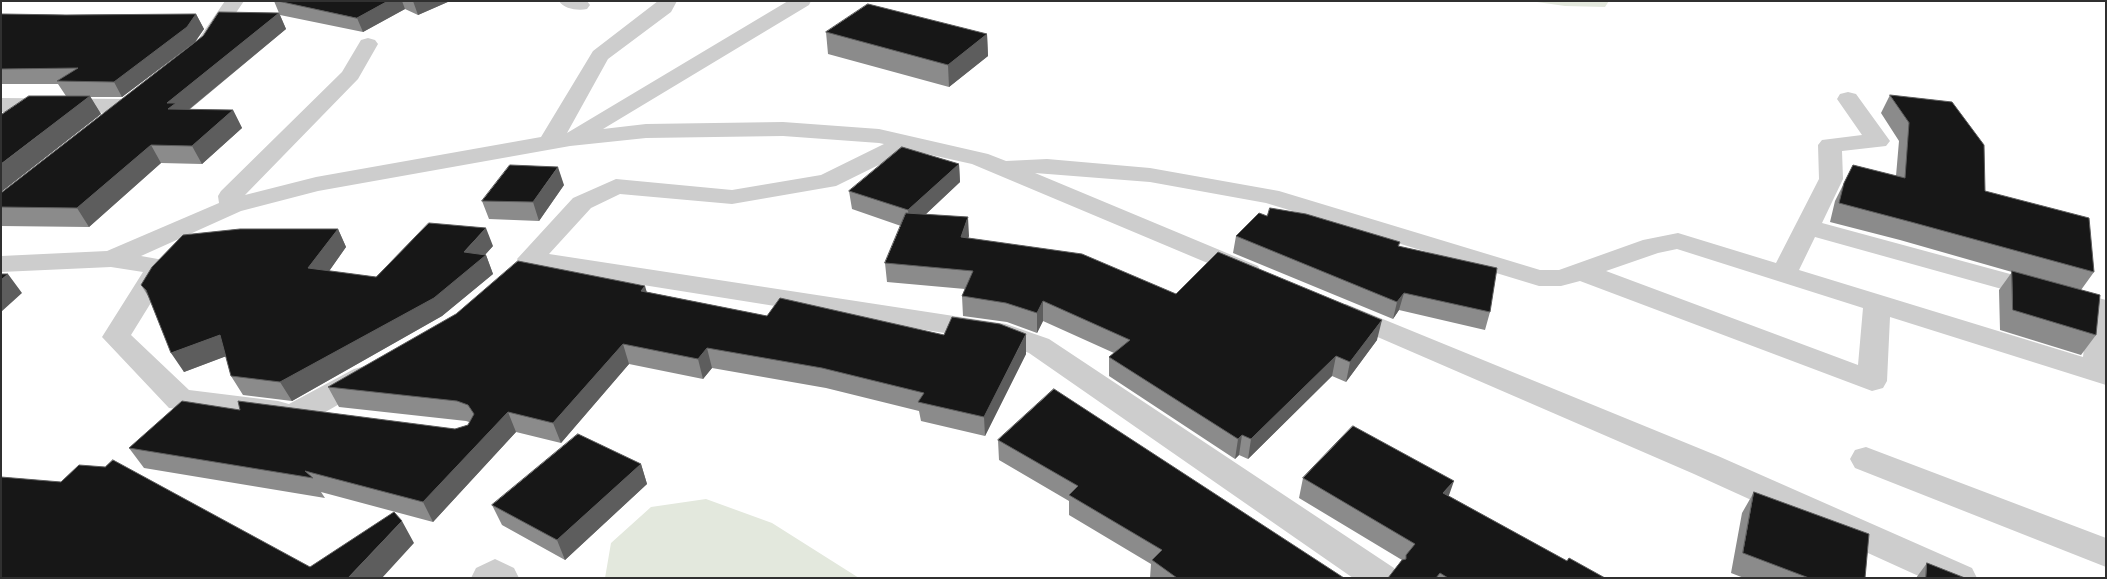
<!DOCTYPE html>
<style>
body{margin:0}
#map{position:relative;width:2107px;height:579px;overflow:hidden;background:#fff;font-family:Figtree,sans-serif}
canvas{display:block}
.frame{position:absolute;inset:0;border:2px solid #303030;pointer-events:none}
</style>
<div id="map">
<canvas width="2107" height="579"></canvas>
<div class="frame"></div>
</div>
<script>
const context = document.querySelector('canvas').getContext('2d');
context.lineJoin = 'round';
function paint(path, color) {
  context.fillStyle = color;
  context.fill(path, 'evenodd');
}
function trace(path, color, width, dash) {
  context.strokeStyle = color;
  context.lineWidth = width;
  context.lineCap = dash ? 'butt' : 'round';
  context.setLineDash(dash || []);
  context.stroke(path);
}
const green = new Path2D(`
 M 1530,1 L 1609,1 L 1605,7 L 1565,6 Z
 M 706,499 L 772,523 L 859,578 L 605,578 L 611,543 L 651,507 Z`);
const street = new Path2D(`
 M 225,1 L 244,1 L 212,48 L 205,50 L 198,48 L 195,44 Z
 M 559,1 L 587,1 L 590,5 L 587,9 C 578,11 564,9 559,1 Z
 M 658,1 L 677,1 L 671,12 L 608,59 L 567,133 L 788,1 L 811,1 L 809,5 L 603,129 L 646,124 L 783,122 L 879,129 L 988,154 L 1006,161 L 1047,159 L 1150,168 L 1279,191 L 1540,270 L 1559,270 L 1643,240 L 1678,233 L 1776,263 L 1819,179 L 1818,145 L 1822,140 L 1862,135 L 1837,99 L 1840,94 L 1848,92 L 1856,94 L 1890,141 L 1886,146 L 1842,151 L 1843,179 L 1822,223 L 2106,300 L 2106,385 L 1890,317 L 1887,381 L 1883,388 L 1872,391 L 1580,281 L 1561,286 L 1539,286 L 1266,203 L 1150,182 L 1035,173 L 1258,266 L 1261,272 L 1258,278 L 1248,280 L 972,164 L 909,150 L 836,186 L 732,204 L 620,194 L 591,208 L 549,254 L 1006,324 L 1049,339 L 1394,568 L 1399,578 L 1353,578 L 1029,353 L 1001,342 L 530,267 L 521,265 L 517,259 L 573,198 L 616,179 L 732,190 L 821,175 L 884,144 L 879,143 L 783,136 L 646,138 L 570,146 L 318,191 L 241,211 L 141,256 L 169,261 L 173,267 L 131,335 L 189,390 L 278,401 L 289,404 L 354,369 L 365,366 L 376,369 L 380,376 L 376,383 L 308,422 C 297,425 288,420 278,423 L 169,408 L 102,337 L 143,272 L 111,267 L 1,272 L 1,256 L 107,251 L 219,203 L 218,196 L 221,191 L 342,72 L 361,40 L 368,38 L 375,40 L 378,44 L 358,79 L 245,195 L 316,177 L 541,137 L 593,51 ZM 1815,237 L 2088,313 L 2083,357 L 1799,270 ZM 1677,249 L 1863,308 L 1858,365 L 1606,271 L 1658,253 Z
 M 1,98 L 127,99 L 135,101 L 138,106 L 135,111 L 127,113 L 1,112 Z
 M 1346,304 L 1718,456 L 1972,568 L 1977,578 L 1923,578 L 1694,474 L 1336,319 L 1332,313 L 1336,307 Z
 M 1866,447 L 2106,538 L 2106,567 L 1855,468 L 1850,459 L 1855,450 Z
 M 495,559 L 514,568 L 519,578 L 471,578 L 476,568 Z`);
const wall = new Path2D(`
 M 274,1 L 450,1 L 418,15 L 405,9 L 363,32 L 280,15 L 286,29 L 189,110 L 233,110 L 242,128 L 202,164 L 161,163 L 89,227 L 1,226 L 1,193 L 279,13 Z
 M 1,14 L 66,15 L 196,14 L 204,29 L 195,42 L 122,97 L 90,97 L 101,114 L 1,192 L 66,96 L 58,84 L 1,84 Z
 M 826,32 L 987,34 L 988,56 L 949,87 L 828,54 Z
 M 1890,95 L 1985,191 L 2094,272 L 2081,290 L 2096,335 L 2081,355 L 2000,330 L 1999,290 L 2012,272 L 1900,240 L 1830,222 L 1835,201 L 1853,165 L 1896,176 L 1899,141 L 1881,113 Z
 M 959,164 L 960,182 L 926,214 L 969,236 L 968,238 L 1176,294 L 1377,340 L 1346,382 L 1332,376 L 1248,459 L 1239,455 L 1235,459 L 1109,376 L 1109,357 L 1114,353 L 1043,321 L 1037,333 L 1007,322 L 963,316 L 962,296 L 965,289 L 887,282 L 885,263 L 901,226 L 852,209 L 849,191 Z
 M 564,185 L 539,221 L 489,219 L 482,201 Z
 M 338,229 L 346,247 L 329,271 L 376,277 L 493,246 L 485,255 L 486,255 L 493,274 L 442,316 L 292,401 L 243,395 L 231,376 L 226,356 L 184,372 L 150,299 L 141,285 Z
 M 1236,236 L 1400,242 L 1399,246 L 1490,312 L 1485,330 L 1399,310 L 1393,319 L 1233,253 Z
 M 647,292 L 767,316 L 1026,354 L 985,436 L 921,421 L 919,411 L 826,388 L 712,368 L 703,379 L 629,364 L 561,443 L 516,432 L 433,522 L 321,492 L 325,498 L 144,468 L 129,448 L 240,410 L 455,429 L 468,425 L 469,422 L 466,421 L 339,407 L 328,387 Z
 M 998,440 L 1344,578 L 1150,578 L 1151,564 L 1069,515 L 1069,501 L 999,460 Z
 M 641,464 L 647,484 L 565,560 L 502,525 L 492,505 Z
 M 1303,478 L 1449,496 L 1567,561 L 1605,578 L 1388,578 L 1402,560 L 1299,498 Z
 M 1754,492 L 1865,578 L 1744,578 L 1731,573 L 1742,513 Z
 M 1927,563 L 1965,578 L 1916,578 Z`);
const shadedWall = new Path2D(`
 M 388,1 L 402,1 L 405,9 L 363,32 L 357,18 Z
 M 413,1 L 450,1 L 418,15 Z
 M 279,13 L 286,29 L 182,115 L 168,109 L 167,103 Z
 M 196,14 L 204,29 L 195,42 L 122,97 L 114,82 Z
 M 987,34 L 988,56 L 949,87 L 948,65 Z
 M 90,96 L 101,114 L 1,192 L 1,164 Z
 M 233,110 L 242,128 L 202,164 L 192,146 Z
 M 151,145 L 161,163 L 89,227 L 77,208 Z
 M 959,164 L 960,182 L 910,229 L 908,210 Z
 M 558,167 L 564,185 L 539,221 L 533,202 Z
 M 968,217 L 969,236 L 962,256 L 961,237 Z
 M 486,228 L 493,246 L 482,258 L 486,255 L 493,274 L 442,316 L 292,401 L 280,382 L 464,252 Z
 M 338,229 L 346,247 L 318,287 L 308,268 Z
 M 8,274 L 22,293 L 1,312 L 1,280 Z
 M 645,286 L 651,306 L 641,291 Z
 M 1404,293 L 1399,310 L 1393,319 L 1397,302 Z
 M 1043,301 L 1043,321 L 1037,333 L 1037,313 Z
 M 1382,320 L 1377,340 L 1346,382 L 1350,362 Z
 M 1026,334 L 1026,354 L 985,436 L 984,417 Z
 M 220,335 L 232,354 L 184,372 L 171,353 Z
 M 623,344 L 629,364 L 561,443 L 553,423 Z
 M 707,348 L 712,368 L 703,379 L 698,359 Z
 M 1336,356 L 1332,376 L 1248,459 L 1251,439 Z
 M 508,412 L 516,432 L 433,522 L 423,502 Z
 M 1242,435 L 1239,455 L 1235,459 L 1238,439 Z
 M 641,464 L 647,484 L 565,560 L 557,540 Z
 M 1454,481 L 1447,501 L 1443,493 Z
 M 402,521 L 414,543 L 382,578 L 348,578 Z`);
const building = new Path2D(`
 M 278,1 L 388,1 L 357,18 Z
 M 868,4 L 987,34 L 948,65 L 826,32 Z
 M 219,12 L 279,13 L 167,103 L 176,103 L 168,109 L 233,110 L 192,146 L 151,145 L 77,208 L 1,207 L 1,193 L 203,36 Z
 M 1,14 L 66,15 L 196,14 L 187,27 L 114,82 L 57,81 L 78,68 L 1,69 Z
 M 1890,95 L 1952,102 L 1984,145 L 1985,191 L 2089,218 L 2094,272 L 1911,222 L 1839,203 L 1844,183 L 1853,165 L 1905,178 L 1909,123 Z
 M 29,96 L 90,96 L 1,164 L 1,115 Z
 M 902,147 L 959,164 L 908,210 L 849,191 Z
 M 510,165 L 558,167 L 533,202 L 482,201 Z
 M 1270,208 L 1306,214 L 1400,242 L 1398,246 L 1497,268 L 1490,312 L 1404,293 L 1397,302 L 1236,236 L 1259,213 L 1267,216 Z
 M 906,213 L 968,217 L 961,237 L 1082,254 L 1176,294 L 1218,252 L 1382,320 L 1350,362 L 1336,356 L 1251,439 L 1242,435 L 1238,439 L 1109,357 L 1130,340 L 1043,301 L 1037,313 L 1006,303 L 962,296 L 973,271 L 885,263 Z
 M 429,223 L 486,228 L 464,252 L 486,255 L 434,298 L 280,382 L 231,376 L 220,335 L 171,353 L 146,290 L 141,285 L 152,267 L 183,235 L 240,229 L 338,229 L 308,268 L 376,277 Z
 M 518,261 L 645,286 L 641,291 L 767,316 L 780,298 L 944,335 L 952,317 L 1000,324 L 1026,334 L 984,417 L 918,402 L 924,393 L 822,368 L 707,348 L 698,359 L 623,344 L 553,423 L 508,412 L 423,502 L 305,471 L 313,478 L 129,448 L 182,401 L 240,410 L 238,401 L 455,429 L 468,425 L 474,414 L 468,405 L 457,401 L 328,387 L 456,314 Z
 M 2012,271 L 2100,295 L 2096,335 L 2013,310 Z
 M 1,274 L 8,274 L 1,280 Z
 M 1054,389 L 1344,578 L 1177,578 L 1152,560 L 1162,550 L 1069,495 L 1078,486 L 998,440 Z
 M 1353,426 L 1454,481 L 1443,493 L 1567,561 L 1569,558 L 1605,578 L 1448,578 L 1440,573 L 1436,578 L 1388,578 L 1402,560 L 1406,559 L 1406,555 L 1415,544 L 1303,478 Z
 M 578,434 L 641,464 L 557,540 L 492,505 Z
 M 113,460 L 310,567 L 394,512 L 402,521 L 348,578 L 1,578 L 1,477 L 61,482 L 79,465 L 105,467 Z
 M 1754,492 L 1869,534 L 1865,578 L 1809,578 L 1743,553 Z
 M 1927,563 L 1965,578 L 1926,578 Z`);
paint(green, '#e3e8dd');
paint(street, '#cdcdcd');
paint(wall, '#8b8b8b');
paint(shadedWall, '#5d5d5d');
paint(building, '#171717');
trace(building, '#5d5d5d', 1);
</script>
